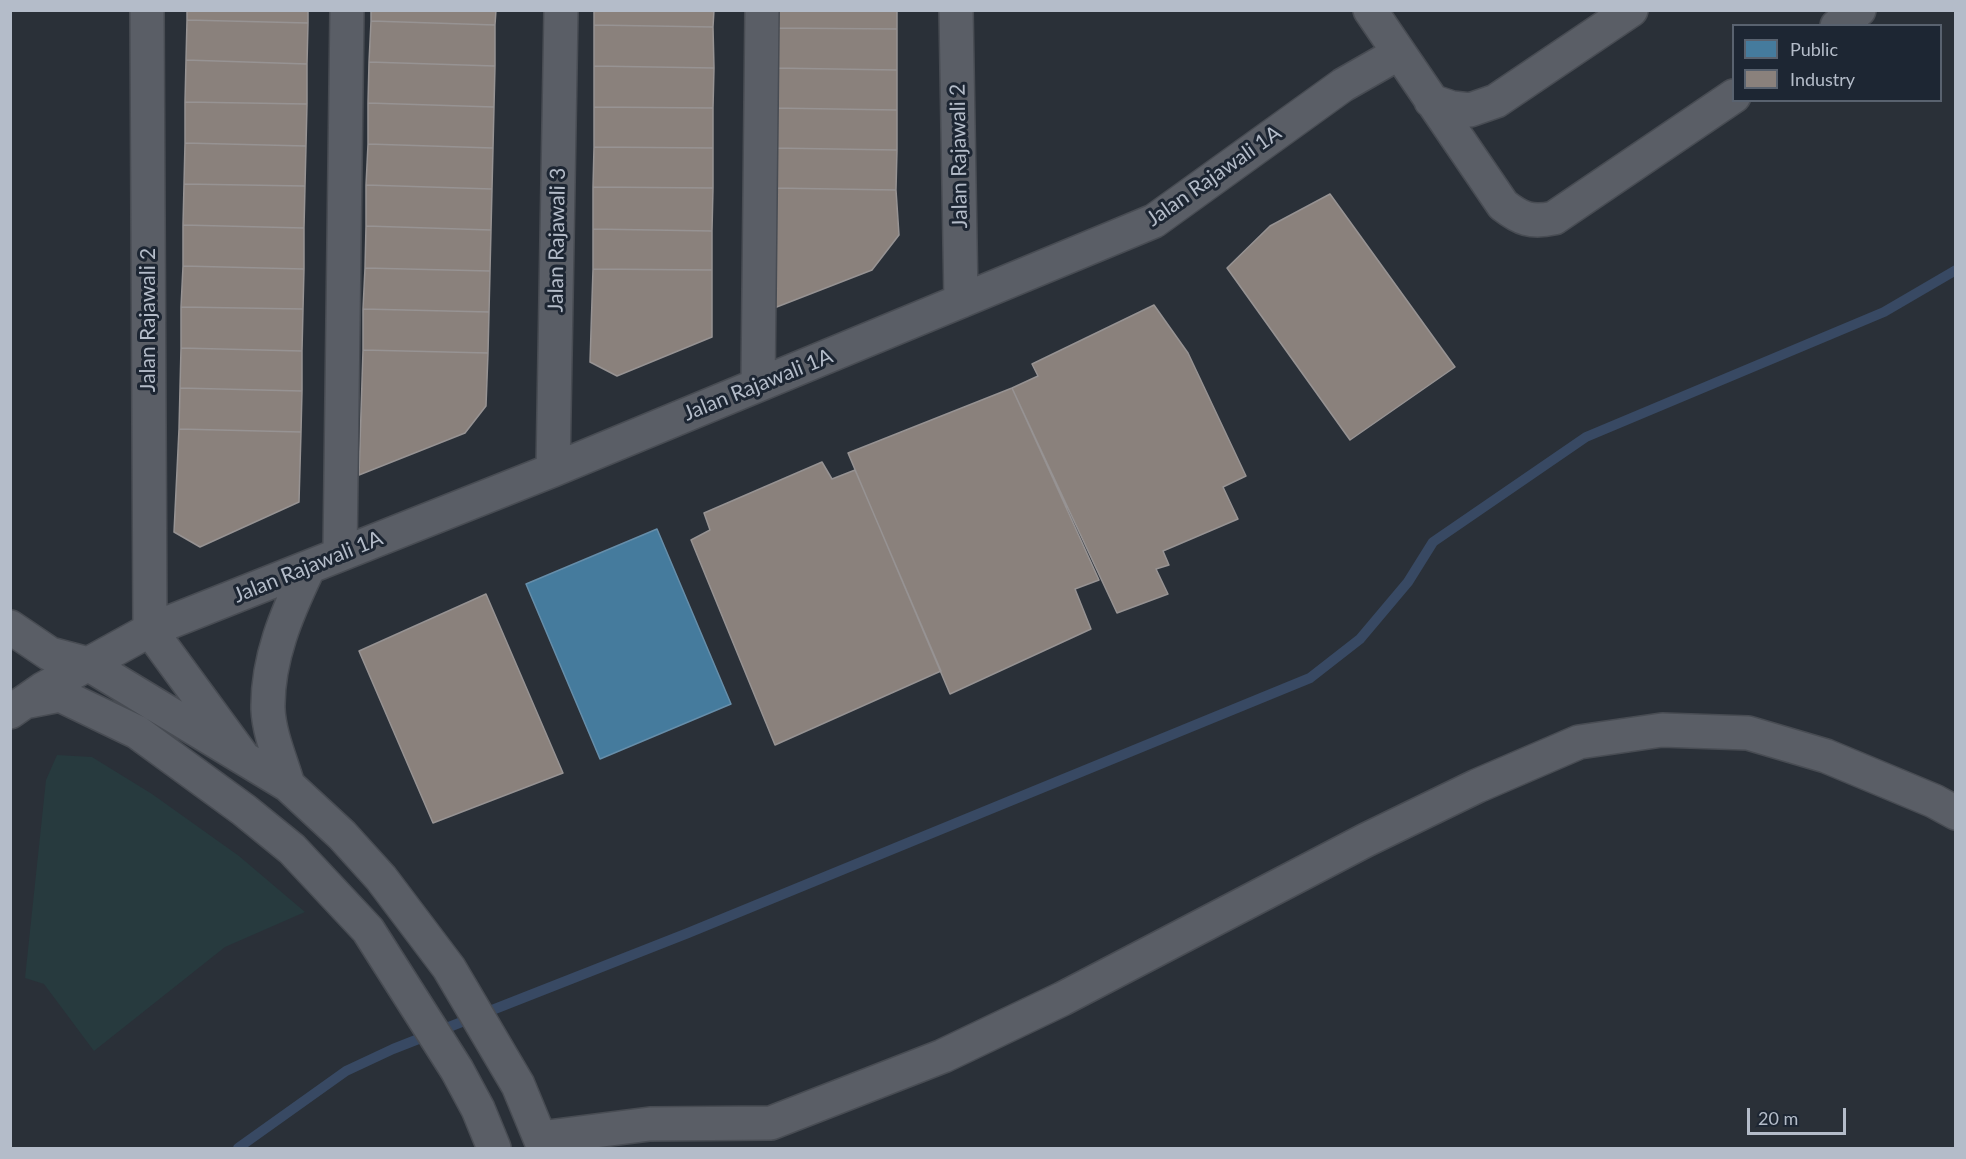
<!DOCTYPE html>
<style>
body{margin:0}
#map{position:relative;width:1966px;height:1159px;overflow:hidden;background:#2a3038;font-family:Lato,sans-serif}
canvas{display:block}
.frame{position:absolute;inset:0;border:12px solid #b4bcc9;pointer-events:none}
.legend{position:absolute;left:1732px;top:24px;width:210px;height:78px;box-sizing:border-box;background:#1d2633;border:2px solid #59626f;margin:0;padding:8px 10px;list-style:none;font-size:18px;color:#b4bcc9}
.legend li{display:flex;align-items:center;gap:12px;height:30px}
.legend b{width:30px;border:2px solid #59626f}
.scale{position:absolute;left:1747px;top:1108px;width:99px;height:27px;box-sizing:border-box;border:3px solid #b4bcc9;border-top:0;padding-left:8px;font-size:18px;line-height:21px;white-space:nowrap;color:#b4bcc9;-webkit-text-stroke:4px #1d2633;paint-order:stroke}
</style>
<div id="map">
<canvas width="1966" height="1159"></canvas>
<div class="frame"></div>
<ul class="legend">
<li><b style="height:16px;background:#457b9d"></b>Public</li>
<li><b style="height:16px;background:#8a817c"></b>Industry</li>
</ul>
<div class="scale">20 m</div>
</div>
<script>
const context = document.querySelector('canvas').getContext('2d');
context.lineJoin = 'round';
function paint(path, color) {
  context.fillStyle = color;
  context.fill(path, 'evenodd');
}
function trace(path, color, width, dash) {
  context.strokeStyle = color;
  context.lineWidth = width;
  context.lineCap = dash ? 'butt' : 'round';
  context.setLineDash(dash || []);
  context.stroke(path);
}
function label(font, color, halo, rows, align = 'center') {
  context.font = font + ' Lato,sans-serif';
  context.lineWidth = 6;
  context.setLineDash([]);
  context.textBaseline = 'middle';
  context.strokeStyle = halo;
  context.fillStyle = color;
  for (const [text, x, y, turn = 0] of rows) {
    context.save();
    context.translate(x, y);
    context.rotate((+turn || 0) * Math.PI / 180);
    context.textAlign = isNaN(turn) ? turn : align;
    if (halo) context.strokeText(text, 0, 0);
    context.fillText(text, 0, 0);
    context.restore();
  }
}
const green = new Path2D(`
 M 57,755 L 92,757 L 152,794 L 239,856 L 305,912 L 225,947 L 94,1051 L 44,984 L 25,978 L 46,780 Z`);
const public = new Path2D(`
 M 657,529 L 731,704 L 600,759 L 526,584 Z`);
const industry = new Path2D(`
 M 187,10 L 308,10 L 308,23 L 187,20 Z
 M 371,10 L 496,10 L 495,25 L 371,21 Z
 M 594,10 L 714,10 L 713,27 L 594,25 Z
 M 774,10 L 897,10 L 897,29 L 774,28 Z
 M 187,20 L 308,23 L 307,64 L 186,60 Z
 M 371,21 L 495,25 L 495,66 L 369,62 Z
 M 594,25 L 713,27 L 714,68 L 594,66 Z
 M 774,28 L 897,29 L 897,70 L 774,68 Z
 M 186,60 L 307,64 L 307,104 L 185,102 Z
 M 369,62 L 495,66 L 494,107 L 368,103 Z
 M 594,66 L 714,68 L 713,108 L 594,107 Z
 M 774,68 L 897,70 L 897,110 L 773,108 Z
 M 185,102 L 307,104 L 306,146 L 185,143 Z
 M 368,103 L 494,107 L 493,148 L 368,144 Z
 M 594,107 L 713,108 L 713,148 L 594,147 Z
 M 773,108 L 897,110 L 897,150 L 773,148 Z
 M 185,143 L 306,146 L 305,186 L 184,184 Z
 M 368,144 L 493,148 L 492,189 L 366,185 Z
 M 594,147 L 713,148 L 713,188 L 593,187 Z
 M 773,148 L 897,150 L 896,190 L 773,188 Z
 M 184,184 L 305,186 L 304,228 L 183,225 Z
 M 366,185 L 492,189 L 491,230 L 366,226 Z
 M 593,187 L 713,188 L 712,231 L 593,229 Z
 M 773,188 L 896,190 L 899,235 L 872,270 L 769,310 Z
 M 1330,194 L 1455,367 L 1350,440 L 1227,268 L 1270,226 Z
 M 183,225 L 304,228 L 304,269 L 183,266 Z
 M 366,226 L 491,230 L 490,271 L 365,268 Z
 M 593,229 L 712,231 L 712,270 L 593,269 Z
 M 183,266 L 304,269 L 303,309 L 181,307 Z
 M 365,268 L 490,271 L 489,312 L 363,309 Z
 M 593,269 L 712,270 L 712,337 L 617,376 L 590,362 Z
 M 1154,305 L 1188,353 L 1246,476 L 1223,487 L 1238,519 L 1163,551 L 1169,565 L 1156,569 L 1168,594 L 1117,613 L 1012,388 L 1038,376 L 1032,364 Z
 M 181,307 L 303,309 L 302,351 L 181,348 Z
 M 363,309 L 489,312 L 488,353 L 363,350 Z
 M 181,348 L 302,351 L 302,391 L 180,388 Z
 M 363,350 L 488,353 L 486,406 L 465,433 L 359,475 Z
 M 180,388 L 302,391 L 301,432 L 179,429 Z
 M 1012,388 L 1099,580 L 1075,589 L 1091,629 L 950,694 L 848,453 Z
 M 179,429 L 301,432 L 299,502 L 200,547 L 174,532 Z
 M 822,462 L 832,479 L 855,470 L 941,671 L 775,745 L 691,540 L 710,530 L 704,513 Z
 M 486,594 L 563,773 L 433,823 L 359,651 Z`);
const stream = new Path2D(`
 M 238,1148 L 346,1071 L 393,1049 L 688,933 L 1310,678 L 1360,639 L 1408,582 L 1433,542 L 1586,437 L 1884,312 L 1956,270`);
const minor = new Path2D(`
 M 147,10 L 150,630 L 243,757
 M 956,10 L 961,301
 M 1370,10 L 1503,205 C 1521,219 1531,223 1554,218 L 1734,96
 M 1837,26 L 1859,10
 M 1431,101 L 1452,108 L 1470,110 L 1496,101 L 1631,10
 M 758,385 L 762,10
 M 553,470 L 561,10
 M 340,553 L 347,10
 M 10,627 L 50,654 L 88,664 L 288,785 L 342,835 L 381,878 L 449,968 L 518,1085 L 544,1148
 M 29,701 L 60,695 L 137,732 L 244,810 L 292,849 L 368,930 L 457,1070 L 478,1109 L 494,1148
 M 10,712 L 43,689 L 150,630 L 553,470 L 1154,221 L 1343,85 L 1399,53
 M 288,785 C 281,761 269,734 268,709 C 267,659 287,613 308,569
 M 540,1138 L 650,1124 L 771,1123 L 943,1056 L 1062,999 L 1366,840 L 1477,786 L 1579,742 L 1662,730 L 1748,733 L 1826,756 L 1934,801 L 1956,813`);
const streetNames = [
 ["Jalan Rajawali 2",959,156,-91],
 ["Jalan Rajawali 1A",1214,176,-35],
 ["Jalan Rajawali 3",557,240,-89],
 ["Jalan Rajawali 2",148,320,-90],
 ["Jalan Rajawali 1A",758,385,-22],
 ["Jalan Rajawali 1A",308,567,-22]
];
paint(green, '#273a3e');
paint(public, '#457b9d');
trace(public, '#668eaa', 1.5);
paint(industry, '#8a817c');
trace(industry, '#979393', 1.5);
trace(stream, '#384963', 10);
trace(minor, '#484c53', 36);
trace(minor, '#5a5e66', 33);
label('21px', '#b4bcc9', '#1d2633', streetNames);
</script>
